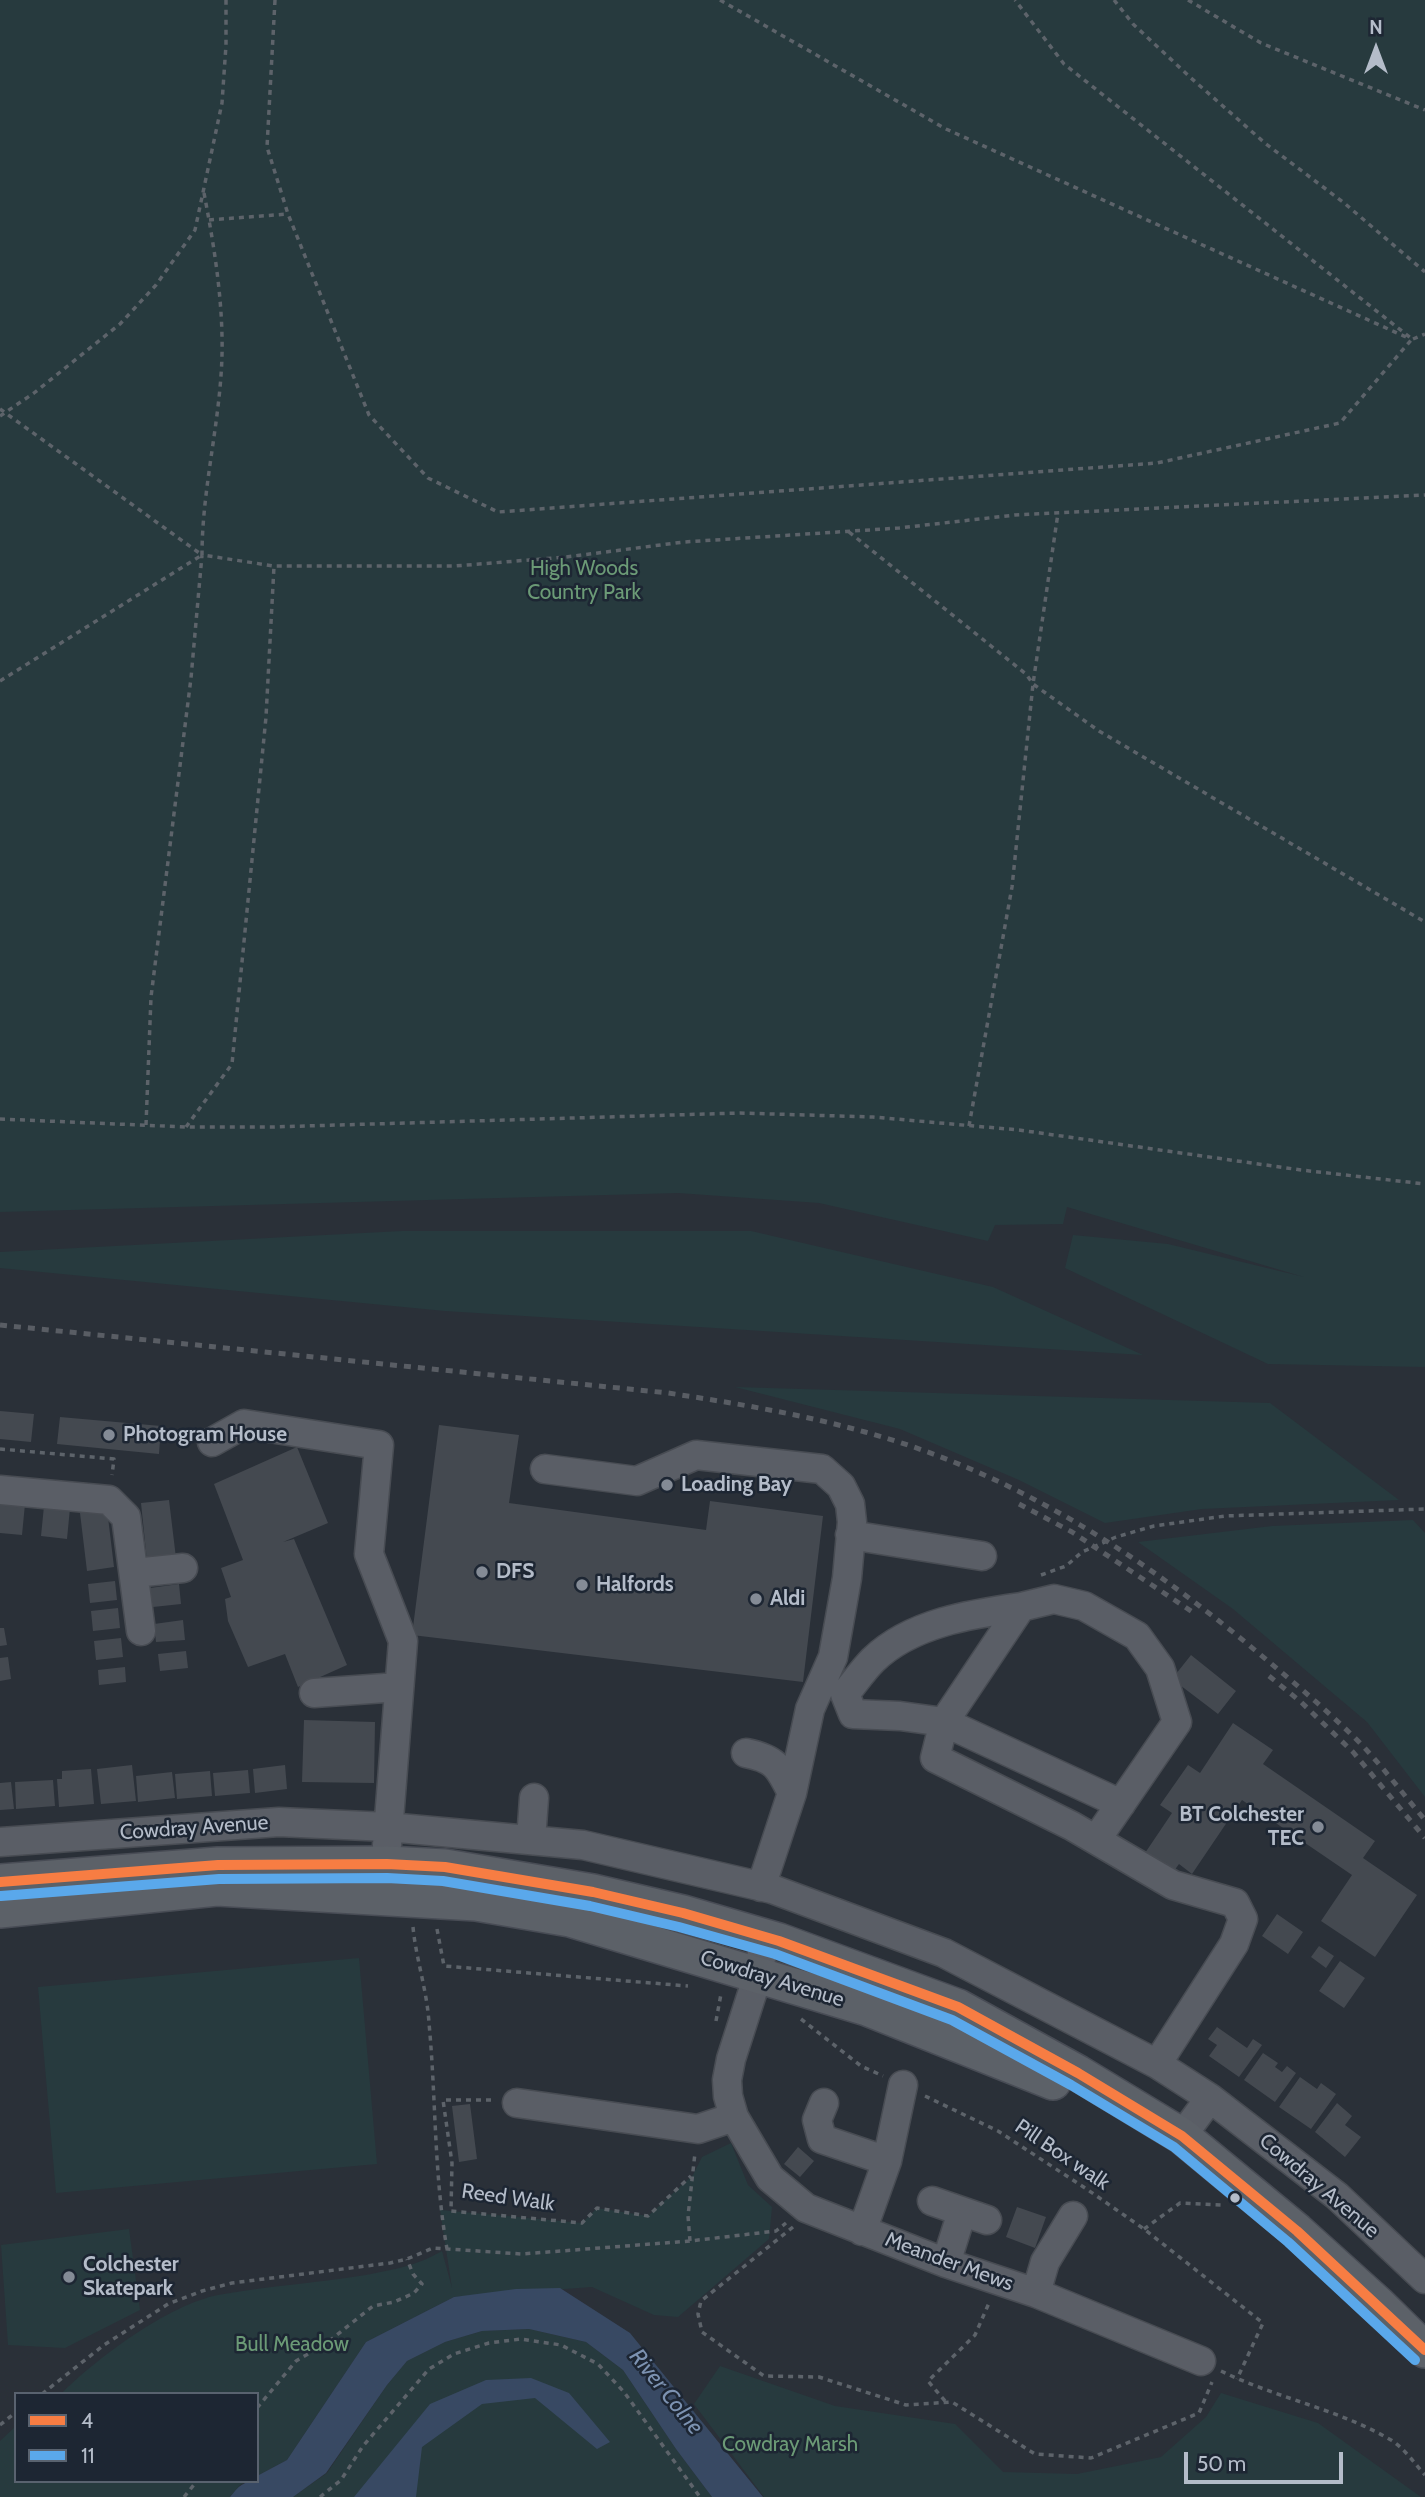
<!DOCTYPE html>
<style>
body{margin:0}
#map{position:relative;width:1425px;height:2497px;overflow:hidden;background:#2a3038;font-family:Cabin,sans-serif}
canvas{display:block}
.legend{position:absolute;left:14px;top:2392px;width:245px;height:91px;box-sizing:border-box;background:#1d2633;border:2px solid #59626f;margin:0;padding:9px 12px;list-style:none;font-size:21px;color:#b4bcc9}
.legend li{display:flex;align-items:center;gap:14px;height:35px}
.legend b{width:35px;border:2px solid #59626f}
.north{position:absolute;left:1341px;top:14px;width:70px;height:70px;-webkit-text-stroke:5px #1d2633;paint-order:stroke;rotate:0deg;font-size:19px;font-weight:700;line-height:28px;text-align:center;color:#b4bcc9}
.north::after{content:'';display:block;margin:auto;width:24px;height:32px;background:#b4bcc9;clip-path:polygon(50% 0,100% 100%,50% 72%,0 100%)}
.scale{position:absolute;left:1184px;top:2452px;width:159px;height:32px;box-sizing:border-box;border:4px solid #b4bcc9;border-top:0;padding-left:9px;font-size:21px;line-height:24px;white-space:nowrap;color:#b4bcc9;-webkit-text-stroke:5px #1d2633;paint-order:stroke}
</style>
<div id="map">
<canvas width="1425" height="2497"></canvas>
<ul class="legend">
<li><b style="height:9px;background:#f77d43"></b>4</li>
<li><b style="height:9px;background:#5aa8eb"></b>11</li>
</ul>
<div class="north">N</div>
<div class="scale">50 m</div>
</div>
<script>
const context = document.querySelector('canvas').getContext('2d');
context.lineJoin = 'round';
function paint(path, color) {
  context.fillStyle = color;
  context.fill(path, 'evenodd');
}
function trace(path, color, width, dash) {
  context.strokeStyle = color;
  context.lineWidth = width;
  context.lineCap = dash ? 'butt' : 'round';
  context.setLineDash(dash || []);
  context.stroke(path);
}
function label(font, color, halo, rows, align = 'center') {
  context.font = font + ' Cabin,sans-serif';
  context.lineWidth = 5;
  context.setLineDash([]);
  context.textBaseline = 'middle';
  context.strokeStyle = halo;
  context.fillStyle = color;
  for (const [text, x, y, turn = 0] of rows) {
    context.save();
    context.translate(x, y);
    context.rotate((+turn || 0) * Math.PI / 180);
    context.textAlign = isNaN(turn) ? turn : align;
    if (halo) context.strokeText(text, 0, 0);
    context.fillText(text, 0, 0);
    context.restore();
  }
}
const green = new Path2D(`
 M 0,0 L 1425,0 L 1425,1367 L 1268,1364 L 1065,1268 L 1073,1235 L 1168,1244 L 1304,1277 L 1067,1207 L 1063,1224 L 995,1225 L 988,1241 L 819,1203 L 678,1193 L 0,1212 Z
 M 402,1231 L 751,1231 L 993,1287 L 1143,1355 L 445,1311 L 0,1268 L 0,1252 Z
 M 735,1387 L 1270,1403 L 1399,1500 L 1202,1509 L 1105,1523 L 1019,1480 L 900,1429 Z
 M 1413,1520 L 1425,1533 L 1425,1797 L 1367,1722 L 1233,1609 L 1138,1542 L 1272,1526 Z
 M 359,1958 L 377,2164 L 56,2193 L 38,1987 Z
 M 731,2143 L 748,2185 L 772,2207 L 769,2239 L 678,2317 L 654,2315 L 592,2287 L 454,2297 L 366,2342 L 287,2460 L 257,2476 L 257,2394 L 61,2394 C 97,2358 168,2305 218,2295 C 267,2286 317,2283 366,2275 C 392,2270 419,2265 442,2251 L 452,2288 L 440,2210 L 582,2223 L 597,2208 L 648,2216 L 693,2175 L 702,2157 Z
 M 129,2229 L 140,2310 L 65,2348 L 8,2345 L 1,2245 Z
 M 529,2329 L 586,2342 L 623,2370 L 676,2449 L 712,2497 L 293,2497 L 327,2473 L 387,2385 L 407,2361 L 445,2342 L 482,2331 Z
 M 720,2366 L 835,2406 L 955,2424 L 1003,2472 L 1077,2474 L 1161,2457 L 1206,2417 L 1221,2393 L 1318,2423 L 1421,2497 L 764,2497 L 694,2404 Z
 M 16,2426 L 16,2481 L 247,2481 L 240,2485 L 230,2497 L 0,2497 L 0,2441 Z`);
const water = new Path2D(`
 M 560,2288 L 630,2333 L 763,2497 L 712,2497 L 676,2449 L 623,2370 L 586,2342 L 529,2329 L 482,2331 L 445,2342 L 407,2361 L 387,2385 L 326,2473 L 293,2497 L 230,2497 C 239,2486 243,2481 257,2481 L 257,2476 L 287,2460 L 366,2342 L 454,2297 L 516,2289 Z
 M 531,2378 L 569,2393 L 610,2442 L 597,2449 L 535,2398 L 482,2404 L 422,2447 L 416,2497 L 354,2497 L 430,2404 L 486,2380 Z`);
const building = new Path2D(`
 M 0,1411 L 34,1414 L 31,1442 L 0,1439 Z
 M 60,1417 L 161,1426 L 159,1454 L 57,1444 Z
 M 439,1425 L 519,1435 L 509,1503 L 706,1530 L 710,1501 L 823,1516 L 803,1682 L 412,1635 Z
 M 297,1447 L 328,1523 L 283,1542 L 294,1539 L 347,1665 L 298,1687 L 285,1654 L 248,1667 L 228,1621 L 225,1599 L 231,1597 L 221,1568 L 243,1560 L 214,1484 Z
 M 169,1500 L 176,1558 L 147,1561 L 141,1503 Z
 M 0,1502 L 25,1504 L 22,1535 L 0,1533 Z
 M 44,1506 L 70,1508 L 67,1539 L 41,1536 Z
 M 107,1509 L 114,1567 L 87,1571 L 80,1513 Z
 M 115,1581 L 117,1600 L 90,1603 L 88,1584 Z
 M 179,1584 L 181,1604 L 153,1607 L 150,1588 Z
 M 118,1608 L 120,1628 L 93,1631 L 91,1611 Z
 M 183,1620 L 185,1640 L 156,1642 L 154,1624 Z
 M 0,1628 L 4,1628 L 7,1645 L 0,1646 Z
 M 121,1638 L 123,1657 L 96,1660 L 94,1641 Z
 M 186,1651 L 188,1668 L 160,1671 L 158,1654 Z
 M 1191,1655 L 1236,1691 L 1218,1714 L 1172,1679 Z
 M 8,1657 L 11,1679 L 0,1681 L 0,1658 Z
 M 125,1667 L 126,1682 L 99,1685 L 98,1670 Z
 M 304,1720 L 375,1722 L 374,1783 L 302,1782 Z
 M 1233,1723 L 1273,1750 L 1263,1764 L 1375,1841 L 1363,1858 L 1417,1895 L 1375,1957 L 1321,1921 L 1352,1875 L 1242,1800 L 1192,1874 L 1179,1864 L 1171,1875 L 1143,1856 L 1172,1813 L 1160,1805 L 1188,1765 L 1200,1773 Z
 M 132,1765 L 136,1801 L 101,1804 L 97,1769 Z
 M 285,1765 L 287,1789 L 255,1793 L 253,1769 Z
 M 91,1769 L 94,1804 L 59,1807 L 57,1779 L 62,1779 L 62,1771 Z
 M 248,1770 L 250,1793 L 215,1796 L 213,1773 Z
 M 210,1771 L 212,1796 L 177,1799 L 175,1774 Z
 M 172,1772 L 175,1798 L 138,1802 L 136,1776 Z
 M 53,1780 L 55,1806 L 16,1809 L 15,1782 Z
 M 11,1782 L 14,1809 L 0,1810 L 0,1783 Z
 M 1277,1914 L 1303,1932 L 1288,1954 L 1262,1936 Z
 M 1319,1946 L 1334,1956 L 1326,1968 L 1311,1957 Z
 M 1340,1961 L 1365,1978 L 1344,2008 L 1319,1991 Z
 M 1217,2027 L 1247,2048 L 1253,2039 L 1262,2045 L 1239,2077 L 1209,2056 L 1217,2045 L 1208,2039 Z
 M 1263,2053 L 1278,2063 L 1275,2067 L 1282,2072 L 1287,2066 L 1296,2073 L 1275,2102 L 1244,2080 Z
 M 1300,2077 L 1317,2089 L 1321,2083 L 1336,2094 L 1311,2129 L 1279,2107 Z
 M 1337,2103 L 1352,2116 L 1345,2125 L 1361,2137 L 1345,2157 L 1315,2132 Z
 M 470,2104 L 477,2159 L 459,2162 L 452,2106 Z
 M 798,2147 L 814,2161 L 800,2177 L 784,2164 Z
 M 1017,2207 L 1046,2217 L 1035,2248 L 1006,2237 Z`);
const path = new Path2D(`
 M 275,0 L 267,147 L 288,214 L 369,415 L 428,478 L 498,512 L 1157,463 L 1340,423 L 1412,339 L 1064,64 L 1015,0
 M 720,0 L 946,129 L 1406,337
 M 1114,0 L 1133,24 L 1191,78 L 1266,144 L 1343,202 L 1425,272
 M 1188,0 L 1261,43 L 1425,110
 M 204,193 C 213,240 221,288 222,336 C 224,409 202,482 202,555 L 274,566 L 455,566 L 566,557 L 684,542 L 899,528 L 1015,515 L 1425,495
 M 209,220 L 287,214
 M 1413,339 L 1425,334
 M 0,409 L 202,555
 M 0,416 L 34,393 L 120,324 L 156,285 L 195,230 L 222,103 L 226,45 L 226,0
 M 849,532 L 1026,674 L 1033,684 L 1099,731 L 1425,922
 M 0,681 L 202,555
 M 0,1119 L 186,1127 L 272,1127 L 740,1113 L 873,1117 L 1019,1130 L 1301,1170 L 1425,1184
 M 146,1125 L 151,997 L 191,678 L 202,555
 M 969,1126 L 1012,887 L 1033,684 L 1058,513
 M 186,1127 L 232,1064 L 266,717 L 274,566
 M 0,1449 L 114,1459 L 112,1475
 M 1041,1575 L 1066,1566 L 1082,1552 L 1116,1537 L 1154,1526 L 1225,1516 L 1425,1509
 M 413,1927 C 416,1959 427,1990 429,2023 C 436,2098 434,2175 447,2249
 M 437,1929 L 444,1966 L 688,1986
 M 801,2019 L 861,2066 L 883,2076
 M 716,2021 L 721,1994
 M 925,2096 L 998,2131 L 1088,2190 L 1144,2229 L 1263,2323 L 1237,2379
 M 491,2100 L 443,2100 L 452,2163 L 451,2211 L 582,2223 L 597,2208 L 648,2216 L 691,2176
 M 793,2227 L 701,2301 L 698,2314 L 702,2332 L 764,2376 L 819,2377 L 906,2405 L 952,2402 L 1035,2454 L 1091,2458 L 1199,2413 L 1212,2382
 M 1144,2229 L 1180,2203 L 1221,2205
 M 690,2241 L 688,2216 L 695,2153
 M 1221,2371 C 1276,2398 1338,2409 1391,2440 C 1404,2448 1415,2464 1425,2475
 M 42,2394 L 104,2345 L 168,2304 L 202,2291 L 232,2283 L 390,2263 L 407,2259 L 433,2248 L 522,2254 L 690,2241 L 776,2231 L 786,2223
 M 945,2401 L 928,2381 L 975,2335 L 989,2303
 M 257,2408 L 296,2361 L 328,2342 L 373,2306 L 394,2302 L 414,2293 L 422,2284 L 413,2274 L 407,2259
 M 0,2425 L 16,2412
 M 184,2497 L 197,2481
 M 320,2497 L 341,2480 L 363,2446 L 429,2369 L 454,2354 L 489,2343 L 521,2339 L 561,2345 L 598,2364 L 624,2392 L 700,2497`);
const minor = new Path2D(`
 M 212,1442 L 244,1424 L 379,1445 L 369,1554 L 403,1641 L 387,1845
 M 545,1469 L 637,1481 L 696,1455 L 822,1469 L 841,1486 L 850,1504 L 852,1522 L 847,1578 L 833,1657 L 810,1709 L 792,1793 L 761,1887
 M 0,1490 L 109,1500 L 126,1517 L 141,1631
 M 850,1535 L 982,1556
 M 134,1573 L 183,1568
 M 1021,1607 C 971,1614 911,1623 873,1660 C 863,1670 854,1683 845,1694 L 853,1714 L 900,1716 L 944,1722 L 1121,1804
 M 314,1693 L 399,1687
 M 746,1753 C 776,1759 779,1767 792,1793
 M 531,1840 L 534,1798
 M 1096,1840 L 1177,1722 L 1160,1668 L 1137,1636 L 1084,1606 L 1054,1599 L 1021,1607 L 944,1722 L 935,1758 L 1072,1826 L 1173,1885 L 1235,1903 L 1243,1919 L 1234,1944 L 1157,2064
 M 0,1842 L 279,1822 L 388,1827 L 583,1845 L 772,1889 L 944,1953 L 1157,2064 L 1210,2098 L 1337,2196 L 1425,2279
 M 765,1936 L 758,1975 L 731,2059 L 727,2080 L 728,2096 L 734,2117 L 770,2178 L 806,2208 L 946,2263 L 1036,2293 L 1201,2361
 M 517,2103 L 698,2129 L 734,2117
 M 824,2103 L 817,2120 L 822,2139 L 887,2161
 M 1182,2136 L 1210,2098
 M 932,2201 L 987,2220
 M 862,2231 L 887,2161 L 903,2085
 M 946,2263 L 962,2212
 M 1036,2293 L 1045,2262 L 1073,2216`);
const major = new Path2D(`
 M 0,1882 L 218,1865 L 387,1864 L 445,1867 L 593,1892 L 683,1913 L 779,1941 L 958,2007 L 1078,2073 L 1182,2136 L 1297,2231 L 1378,2304 L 1425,2350
 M 0,1910 L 217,1888 L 476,1903 L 570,1919 L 867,2008 L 1053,2082`);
const rail = new Path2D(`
 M 0,1325 L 668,1393 C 734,1403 801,1414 865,1432 C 1012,1472 1141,1555 1256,1651 C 1292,1681 1327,1710 1360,1743 C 1383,1767 1403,1794 1425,1820
 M 1019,1504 L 1072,1532 L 1194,1613
 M 1269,1676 L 1301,1702 L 1353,1752 L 1425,1838`);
const bus1 = new Path2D(`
 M 0,1882 L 218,1865 L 387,1864 L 445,1867 L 593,1892 L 683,1913 L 779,1941 L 958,2007 L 1078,2073 L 1182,2136 L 1297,2231 L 1425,2350`);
const bus2 = new Path2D(`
 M 1,1896 L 219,1879 L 387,1878 L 443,1881 L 590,1906 L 679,1927 L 775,1954 L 952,2020 L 1071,2085 L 1174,2147 L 1288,2242 L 1415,2360`);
const markers = [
 [109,1435,7,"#848b96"],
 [667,1485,7,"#848b96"],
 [482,1572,7,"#848b96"],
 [582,1585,7,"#848b96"],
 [756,1599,7,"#848b96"],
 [1318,1827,7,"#848b96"],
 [1235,2198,6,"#b4bcc9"],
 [69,2277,7,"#848b96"]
];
const parkNames = [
 ["High Woods",584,569],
 ["Country Park",584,593],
 ["Bull Meadow",292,2345],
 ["Cowdray Marsh",790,2445]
];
const poiNames = [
 ["Photogram House",123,1435],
 ["Loading Bay",681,1485],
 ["DFS",496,1572],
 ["Halfords",596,1585],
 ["Aldi",770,1599],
 ["BT Colchester",1304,1815,"right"],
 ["TEC",1304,1839,"right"],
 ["Colchester",83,2265],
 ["Skatepark",83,2289]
];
const streetNames = [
 ["Cowdray Avenue",194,1828,-4],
 ["Cowdray Avenue",772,1979,17],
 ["Pill Box walk",1062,2155,34],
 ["Cowdray Avenue",1319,2186,40],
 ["Reed Walk",508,2198,8],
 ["Meander Mews",949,2262,20]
];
const waterNames = [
 ["River Colne",666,2392,51]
];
paint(green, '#273a3e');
paint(water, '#384963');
paint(building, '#444950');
trace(minor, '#484c53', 31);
trace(major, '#484c55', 38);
trace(path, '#5d636a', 3.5, [5, 5]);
trace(minor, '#5a5e66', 28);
trace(major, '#5c6168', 35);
trace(rail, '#595d64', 5, [7, 7]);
trace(bus1, '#f77d43', 10);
trace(bus2, '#5aa8eb', 10);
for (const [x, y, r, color] of markers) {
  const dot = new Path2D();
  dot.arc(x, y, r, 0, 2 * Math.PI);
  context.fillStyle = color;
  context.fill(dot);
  trace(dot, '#1d2633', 2.5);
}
label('21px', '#6b9a76', '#1d2633', parkNames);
label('bold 21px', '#b4bcc9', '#1d2633', poiNames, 'left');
label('21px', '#b4bcc9', '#1d2633', streetNames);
label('italic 23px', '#7c92b1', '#1d2633', waterNames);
</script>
